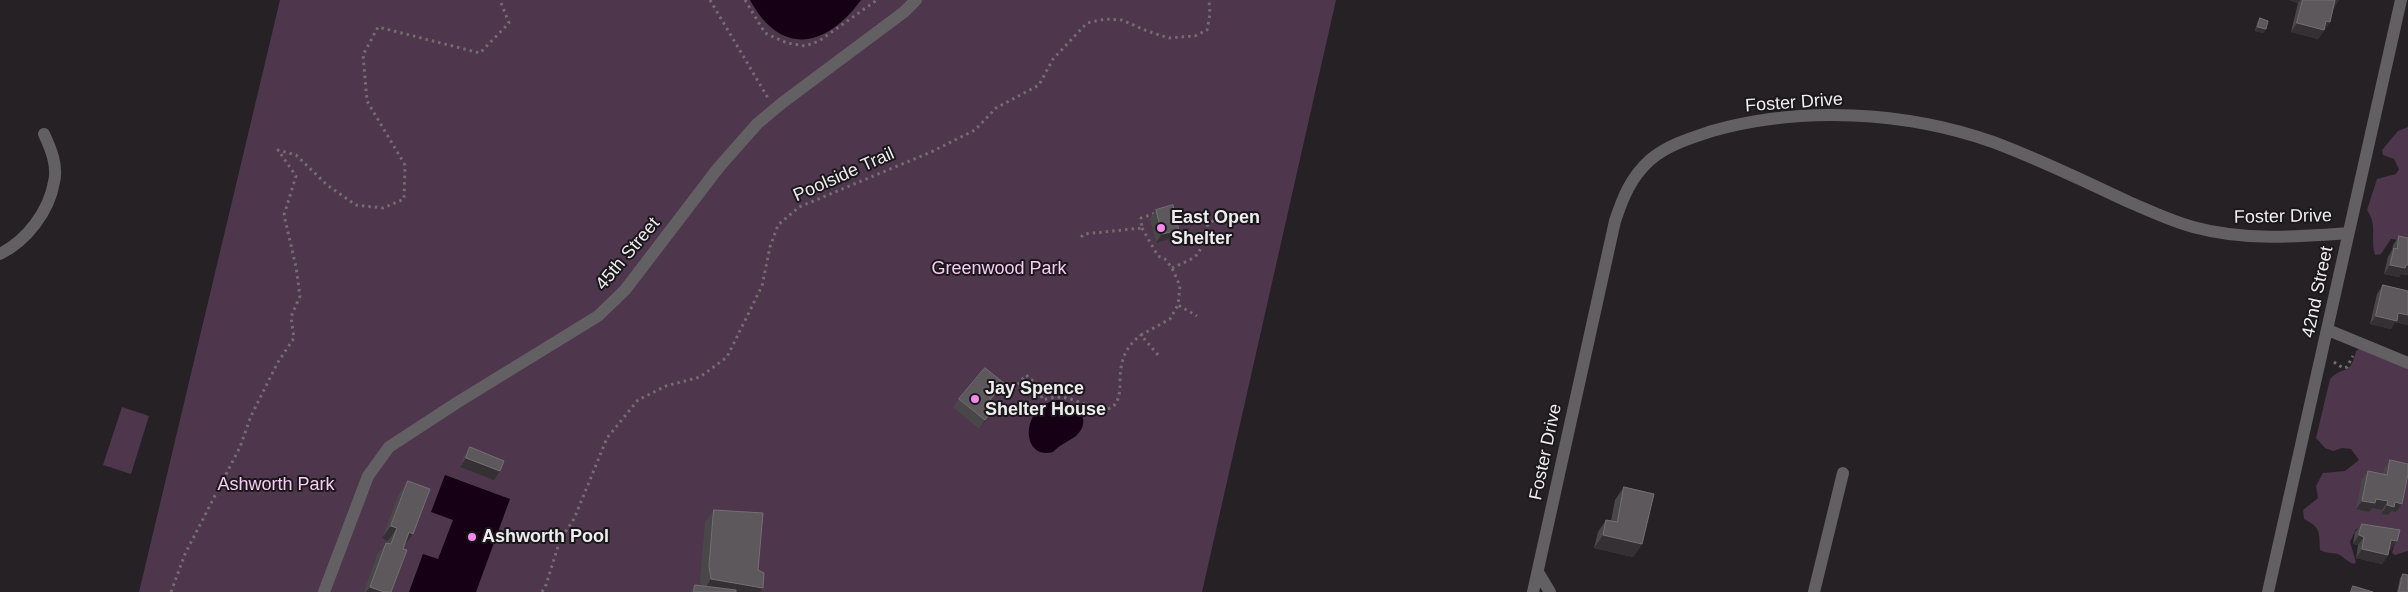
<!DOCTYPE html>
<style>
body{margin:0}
canvas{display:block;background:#252125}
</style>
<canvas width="2408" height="592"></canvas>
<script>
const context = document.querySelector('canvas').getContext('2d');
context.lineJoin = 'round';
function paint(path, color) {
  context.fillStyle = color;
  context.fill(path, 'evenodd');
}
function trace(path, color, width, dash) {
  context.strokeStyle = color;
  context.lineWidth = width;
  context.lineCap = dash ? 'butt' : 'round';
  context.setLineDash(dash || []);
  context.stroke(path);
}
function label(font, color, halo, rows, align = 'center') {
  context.font = font + ' Arial,sans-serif';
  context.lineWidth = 4;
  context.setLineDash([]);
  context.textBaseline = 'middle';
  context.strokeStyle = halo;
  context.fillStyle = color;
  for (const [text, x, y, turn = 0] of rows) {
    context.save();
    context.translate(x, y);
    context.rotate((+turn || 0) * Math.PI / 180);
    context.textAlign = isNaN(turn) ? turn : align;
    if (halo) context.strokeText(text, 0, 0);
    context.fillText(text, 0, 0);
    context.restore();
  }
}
const green = new Path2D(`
 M 280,0 L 1336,0 L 1202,592 L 139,592 Z
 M 2408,127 L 2408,241 L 2391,239 L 2381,254 L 2375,255 C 2370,237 2378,226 2367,210 L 2377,179 L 2396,174 L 2399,169 L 2394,159 L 2383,155 L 2382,150 L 2398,131 Z
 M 2359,349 L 2408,369 L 2408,551 L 2395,555 L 2392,553 L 2396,539 L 2366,527 L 2356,529 L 2350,542 L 2356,562 L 2354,564 C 2348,562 2345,558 2340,555 C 2334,552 2327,554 2320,550 C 2319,531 2321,528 2304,519 L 2303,510 L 2318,498 L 2316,486 L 2323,473 L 2345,471 L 2359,460 L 2351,449 L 2342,448 L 2333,451 L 2325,448 L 2316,438 L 2330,379 C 2345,364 2350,377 2356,351 Z
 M 122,407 L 149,416 L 131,474 L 103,465 Z`);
const water = new Path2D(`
 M 750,0 L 861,0 C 826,48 781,57 750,0 Z
 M 1058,400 C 1076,402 1094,419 1076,436 C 1069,441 1061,444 1053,452 C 1021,461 1019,406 1058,400 Z
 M 445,475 L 510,499 L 476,592 L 409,592 L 423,554 L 438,559 L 453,520 L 431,512 Z`);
const path = new Path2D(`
 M 710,0 L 768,98
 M 745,0 L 765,33 L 787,43 L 805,46 L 819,41 L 877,0
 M 1142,228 L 1158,256 L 1165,259 L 1172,268 L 1180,286 L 1178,305 L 1197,316
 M 1081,237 L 1084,234 L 1142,228 L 1141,218 L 1156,213
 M 1172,268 C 1180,264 1194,260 1199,252 C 1202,246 1202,238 1204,233 C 1209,214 1229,218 1243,221
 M 1158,355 L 1141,335 L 1170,319 L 1178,305
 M 2334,362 L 2343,368 L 2347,367 L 2353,356
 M 996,387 L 1008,396
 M 992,414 L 1026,375 L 1035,383 L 1043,400 C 1050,398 1058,396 1066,398 C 1087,402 1120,428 1120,383 C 1120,362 1124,348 1141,335
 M 171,592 L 185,554 L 240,447 L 251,416 L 278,362 L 294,338 L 291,317 L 300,296 L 296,267 L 284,215 L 296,176 L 278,150 L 296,155 L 327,185 L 356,205 L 383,208 L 404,199 L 405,165 L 367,101 L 363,55 L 378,27 L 480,53 L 509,23 L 500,0
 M 542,592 L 546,585 L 560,540 L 574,519 L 607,438 L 638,400 L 666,386 L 700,377 L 727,357 L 762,286 L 770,247 L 778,225 L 799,207 L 931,152 L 975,130 L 996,108 L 1039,85 L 1053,59 L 1087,23 L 1105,19 L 1122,20 L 1147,31 L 1169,38 L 1195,36 L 1207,30 L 1210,14 L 1209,0`);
const minor = new Path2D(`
 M 0,254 C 26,241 49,212 54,182 C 58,166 51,149 44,134
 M 2328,330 L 2408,363
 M 1538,572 L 1550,592
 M 324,592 L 368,476 L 389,447 L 458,402 L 598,316 L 625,290 L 719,167 L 757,124 L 782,103 L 904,12 L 916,0
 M 1533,592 L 1615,221 C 1623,197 1631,177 1650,160 C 1667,145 1691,138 1712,131 C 1801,106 1905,111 1993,142 C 2039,159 2084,181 2129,202 C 2150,211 2171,221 2193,227 C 2244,241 2296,237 2348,233
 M 1814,592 L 1843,473
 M 2268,592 L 2401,0`);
const wall = new Path2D(`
 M 2289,0 L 2339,0 L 2333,9 L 2330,22 L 2318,39 L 2291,32 L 2298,3 Z
 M 2260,18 L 2266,29 L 2263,33 L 2255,31 L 2257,23 Z
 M 1156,210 L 1179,230 L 1173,238 L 1156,243 L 1150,218 Z
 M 2399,236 L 2408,238 L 2408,275 L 2401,274 L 2399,277 L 2384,274 L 2388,257 L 2392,250 L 2393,245 Z
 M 2383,285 L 2408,291 L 2408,325 L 2395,322 L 2391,329 L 2370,324 L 2377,294 Z
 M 1004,383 L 990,401 L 990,415 L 979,429 L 953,407 L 959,399 Z
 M 470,447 L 494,480 L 460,467 L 464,456 Z
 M 2390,460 L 2396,512 L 2391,511 L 2388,515 L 2381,514 L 2382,510 L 2372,508 L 2369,512 L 2356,509 L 2362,479 L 2368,471 L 2383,474 L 2384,469 Z
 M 408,481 L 404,546 L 391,592 L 364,592 L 377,555 L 386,543 L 387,543 L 388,541 L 382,538 L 399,494 Z
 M 1624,487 L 1642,544 L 1633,557 L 1594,548 L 1598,532 L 1606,520 L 1611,521 L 1615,500 Z
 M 714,510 L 758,570 L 760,592 L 690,592 L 695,585 L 701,586 L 700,579 L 705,522 Z
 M 2362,524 L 2391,550 L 2389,549 L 2388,555 L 2382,564 L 2356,558 L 2358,545 L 2353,544 L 2355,532 Z
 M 2403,574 L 2408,592 L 2397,592 L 2400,578 Z`);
const shadedWall = new Path2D(`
 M 2289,0 L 2301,0 L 2298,3 Z
 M 2335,0 L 2339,0 L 2333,9 Z
 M 2326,21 L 2330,22 L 2318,39 L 2291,32 L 2297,23 Z
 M 2258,27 L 2266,29 L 2263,33 L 2255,31 Z
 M 1179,230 L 1173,238 L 1156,243 L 1162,234 Z
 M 2390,265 L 2408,265 L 2408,275 L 2401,274 L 2399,277 L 2384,274 Z
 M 2398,313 L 2408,315 L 2408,325 L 2395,322 L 2391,329 L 2370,324 L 2376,316 Z
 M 996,406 L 990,415 L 979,429 L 985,420 Z
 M 466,458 L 500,471 L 494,480 L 460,467 Z
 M 2376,499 L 2388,501 L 2382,510 L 2372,508 L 2369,512 L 2356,509 L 2362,501 Z
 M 2395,502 L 2402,504 L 2396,512 L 2391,511 L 2388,515 L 2381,514 L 2387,505 Z
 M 391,526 L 397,528 L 388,541 L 382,538 Z
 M 409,532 L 413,534 L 404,546 L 400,545 Z
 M 1603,535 L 1642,544 L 1633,557 L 1594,548 Z
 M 2359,535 L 2364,537 L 2358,545 L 2353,544 Z
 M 2391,540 L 2397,541 L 2391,550 L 2385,549 Z
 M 2362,549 L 2388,555 L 2382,564 L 2356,558 Z
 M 711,579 L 763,588 L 760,592 L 703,592 Z
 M 370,587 L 384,592 L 366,592 Z`);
const building = new Path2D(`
 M 2303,0 L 2335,0 L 2330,22 L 2326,21 L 2324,30 L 2297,23 Z
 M 2260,18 L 2268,21 L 2266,29 L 2258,27 Z
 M 1173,205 L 1179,230 L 1162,234 L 1156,210 Z
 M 2399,236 L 2408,238 L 2408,265 L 2406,265 L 2405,268 L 2390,265 L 2394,248 L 2397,249 Z
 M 2383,285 L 2408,291 L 2408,315 L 2398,313 L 2397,321 L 2376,316 Z
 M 985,368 L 1004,383 L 989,401 L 996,406 L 985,420 L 959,399 Z
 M 470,447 L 504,461 L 500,471 L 466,458 Z
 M 2390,460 L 2408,464 L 2408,474 L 2402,504 L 2395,502 L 2394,507 L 2387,505 L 2388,501 L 2376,499 L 2375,503 L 2362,501 L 2368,471 L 2387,475 Z
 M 408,481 L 430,489 L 413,534 L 409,532 L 403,549 L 407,550 L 391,592 L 384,592 L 370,587 L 386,543 L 391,544 L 397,528 L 391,526 Z
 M 1624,487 L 1654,494 L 1642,544 L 1603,535 L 1606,520 L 1617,522 Z
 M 714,510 L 763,513 L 758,570 L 764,573 L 763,588 L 711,579 L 709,566 Z
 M 2362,524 L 2400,530 L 2397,541 L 2391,540 L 2388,555 L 2362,549 L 2364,537 L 2359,535 Z
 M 2403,574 L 2408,575 L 2408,592 L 2399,592 Z
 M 695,585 L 736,590 L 736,592 L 694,592 Z
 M 2353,586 L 2373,592 L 2351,592 Z`);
const markers = [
 [1161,228,5,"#f589ee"],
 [975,399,5,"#f589ee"],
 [472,537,5,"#f589ee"]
];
const streetNames = [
 ["Foster Drive",1794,103,-4],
 ["Poolside Trail",844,175,-24],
 ["Foster Drive",2283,217,-1],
 ["45th Street",628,254,-50],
 ["42nd Street",2318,292,-78],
 ["Foster Drive",1546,452,-78]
];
const poiNames = [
 ["East Open",1171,218],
 ["Shelter",1171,239],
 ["Jay Spence",985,389],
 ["Shelter House",985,410],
 ["Ashworth Pool",482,537]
];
const parkNames = [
 ["Greenwood Park",999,269],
 ["Ashworth Park",276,485]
];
paint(green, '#4e364c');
paint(water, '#160016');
trace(path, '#716d71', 3, [2.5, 4]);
trace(minor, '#626062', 12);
paint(wall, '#4a4749');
paint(shadedWall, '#343033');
paint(building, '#5c585b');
trace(building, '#737072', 1);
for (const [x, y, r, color] of markers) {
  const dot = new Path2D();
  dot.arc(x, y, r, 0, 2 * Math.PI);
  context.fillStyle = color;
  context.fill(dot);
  trace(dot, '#1b181b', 2);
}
label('18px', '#efedef', '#1b181b', streetNames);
label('bold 18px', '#efedef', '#1b181b', poiNames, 'left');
label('18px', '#f8caf4', '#1b181b', parkNames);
</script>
